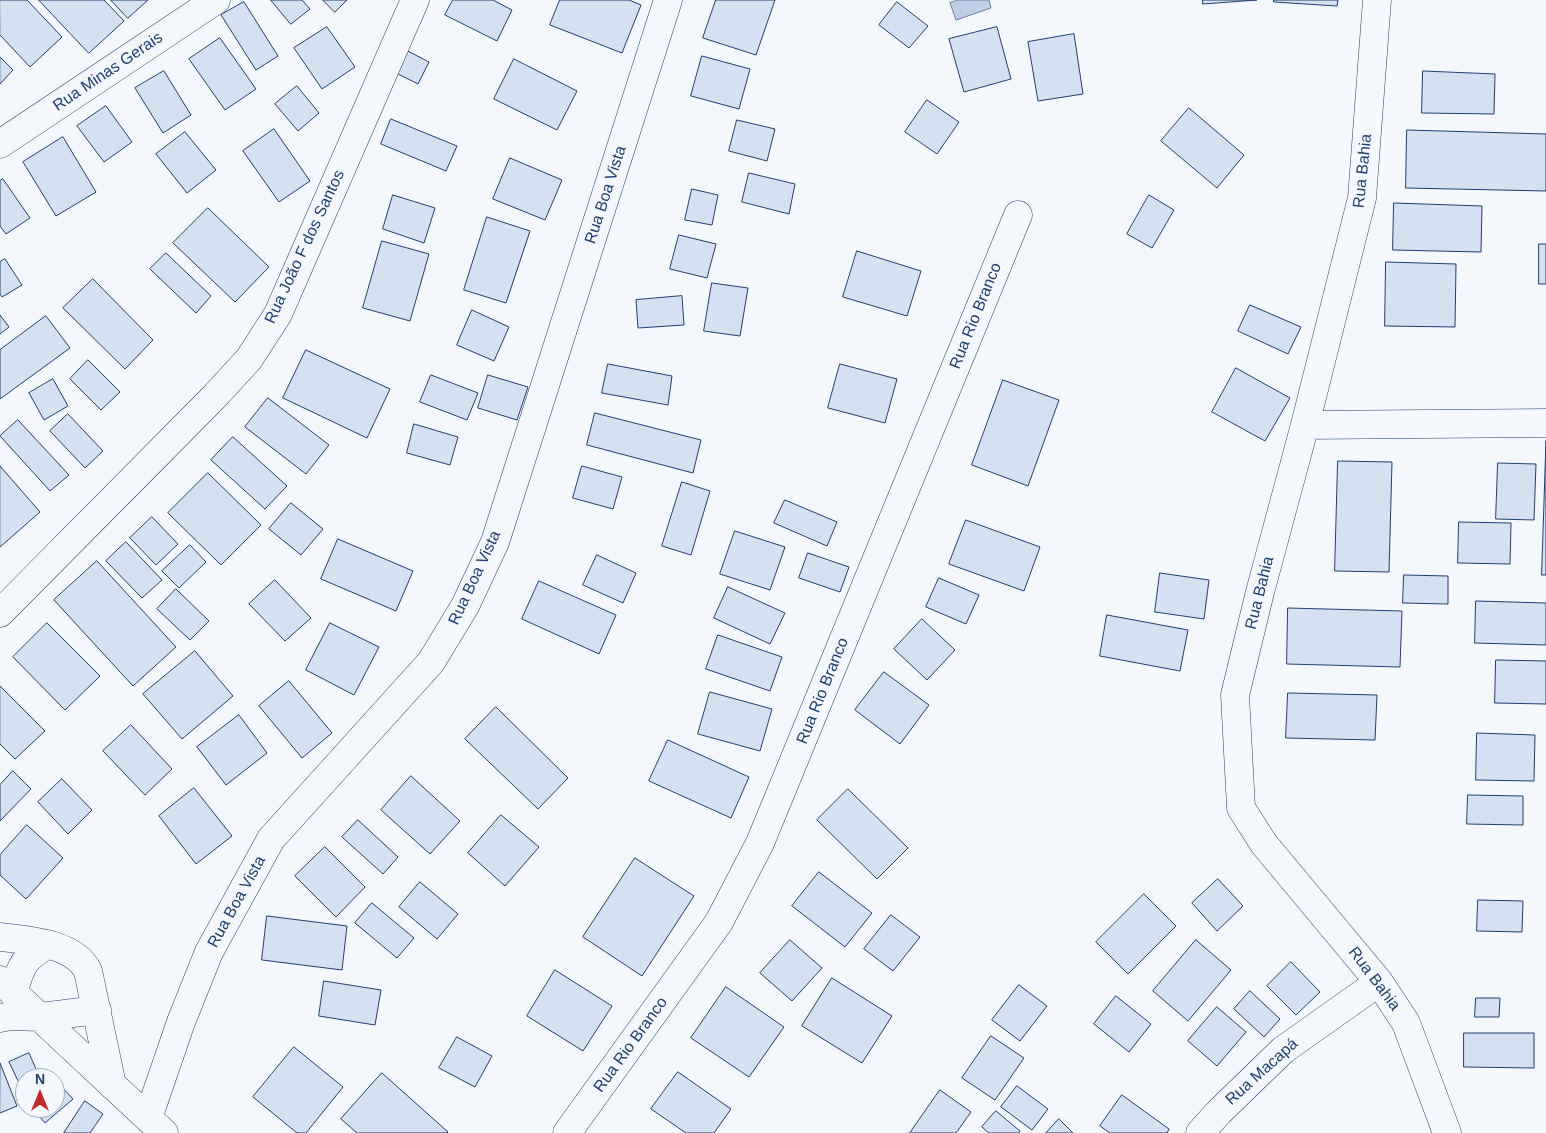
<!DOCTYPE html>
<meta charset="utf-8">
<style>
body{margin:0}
#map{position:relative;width:1546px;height:1133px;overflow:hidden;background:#f4f7fb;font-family:Helvetica,sans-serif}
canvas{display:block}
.north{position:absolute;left:15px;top:1068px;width:50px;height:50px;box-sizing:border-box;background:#f4f7fb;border:1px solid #9eadc5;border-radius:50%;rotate:0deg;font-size:14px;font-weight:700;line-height:20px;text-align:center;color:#1d3f73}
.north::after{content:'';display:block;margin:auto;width:18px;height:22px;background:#c62828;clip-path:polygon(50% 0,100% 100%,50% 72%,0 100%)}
</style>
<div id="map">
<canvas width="1546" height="1133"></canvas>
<div class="north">N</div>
</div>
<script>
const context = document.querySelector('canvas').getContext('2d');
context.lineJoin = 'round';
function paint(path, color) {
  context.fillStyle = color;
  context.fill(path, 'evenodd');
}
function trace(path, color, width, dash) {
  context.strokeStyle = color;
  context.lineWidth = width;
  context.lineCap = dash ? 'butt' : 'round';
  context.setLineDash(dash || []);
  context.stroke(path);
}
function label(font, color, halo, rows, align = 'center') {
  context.font = font + ' Helvetica,sans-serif';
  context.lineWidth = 4;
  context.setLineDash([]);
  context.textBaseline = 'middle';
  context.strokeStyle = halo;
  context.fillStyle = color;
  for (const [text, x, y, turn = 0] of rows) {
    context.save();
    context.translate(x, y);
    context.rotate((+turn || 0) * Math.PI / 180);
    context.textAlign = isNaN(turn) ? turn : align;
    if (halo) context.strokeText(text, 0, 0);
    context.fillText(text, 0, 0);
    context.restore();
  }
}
const water = new Path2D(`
 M 958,0 L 989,0 L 991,8 L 956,20 L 950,3 Z`);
const building = new Path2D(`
 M 0,0 L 27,0 L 62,37 L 30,67 L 0,35 Z
 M 39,0 L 104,0 L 124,21 L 89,53 Z
 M 111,0 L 148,0 L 128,18 Z
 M 271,0 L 302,0 L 310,9 L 291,24 Z
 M 323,0 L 347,0 L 335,12 Z
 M 453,0 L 493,0 L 512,10 L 497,41 L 445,15 Z
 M 560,0 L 629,0 L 641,5 L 622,53 L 550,25 Z
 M 716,0 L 775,0 L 756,55 L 703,38 Z
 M 1203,0 L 1257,0 L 1203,4 Z
 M 1274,0 L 1338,0 L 1337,6 L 1274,2 Z
 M 244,2 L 278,56 L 256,70 L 221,15 Z
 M 897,2 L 928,26 L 909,48 L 879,25 Z
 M 327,27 L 355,67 L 322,89 L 294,48 Z
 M 997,27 L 1011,79 L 964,92 L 949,39 Z
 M 1074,34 L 1083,94 L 1038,101 L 1028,42 Z
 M 220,38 L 256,89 L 225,110 L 189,59 Z
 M 402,48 L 429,62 L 418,84 L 390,70 Z
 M 702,56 L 750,69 L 739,109 L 691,96 Z
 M 0,57 L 13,70 L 0,84 Z
 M 514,59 L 577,91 L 557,130 L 494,99 Z
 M 164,71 L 191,115 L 163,133 L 135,88 Z
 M 1423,71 L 1495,74 L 1494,114 L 1422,113 Z
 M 297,86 L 319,113 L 298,131 L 275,104 Z
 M 927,100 L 959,122 L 937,154 L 905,132 Z
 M 106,106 L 132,142 L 104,162 L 77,126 Z
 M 1189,108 L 1244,155 L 1217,188 L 1161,141 Z
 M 391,119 L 457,146 L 446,171 L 381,144 Z
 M 737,120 L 775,129 L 767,161 L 729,151 Z
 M 274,129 L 310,181 L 279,202 L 243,151 Z
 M 1407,130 L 1546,134 L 1546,191 L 1406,188 Z
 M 185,132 L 216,170 L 187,193 L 156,154 Z
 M 63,137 L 96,192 L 56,216 L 23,162 Z
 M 510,158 L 562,180 L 545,220 L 493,199 Z
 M 749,173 L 795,184 L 789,214 L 742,202 Z
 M 3,179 L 30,218 L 6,234 L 0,226 L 0,181 Z
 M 692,189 L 718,195 L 712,225 L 685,220 Z
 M 393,195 L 435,208 L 424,243 L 383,229 Z
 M 1149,195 L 1174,210 L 1152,248 L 1127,234 Z
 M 1394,203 L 1482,206 L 1481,252 L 1393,250 Z
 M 208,208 L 269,267 L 235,302 L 173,243 Z
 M 487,217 L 530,231 L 506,303 L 464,290 Z
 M 679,235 L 716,244 L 707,278 L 670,269 Z
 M 382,241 L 429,254 L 410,321 L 363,308 Z
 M 1539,244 L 1546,244 L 1546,284 L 1539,284 Z
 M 857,251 L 921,271 L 907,316 L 843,297 Z
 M 166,253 L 211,296 L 196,313 L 150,269 Z
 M 5,259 L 22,285 L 2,297 L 0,294 L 0,262 Z
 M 1386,262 L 1456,264 L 1455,327 L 1385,326 Z
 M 93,279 L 153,340 L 125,369 L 63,308 Z
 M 712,283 L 748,288 L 740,336 L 704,331 Z
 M 682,296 L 684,325 L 638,328 L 636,300 Z
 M 1250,305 L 1301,327 L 1288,354 L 1238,331 Z
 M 472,310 L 509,327 L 494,361 L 457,345 Z
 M 0,315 L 9,327 L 0,334 Z
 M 46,316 L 70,348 L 0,399 L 0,350 Z
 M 306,350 L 390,389 L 367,438 L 283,398 Z
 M 88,360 L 120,392 L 101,410 L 70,379 Z
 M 608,364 L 672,376 L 668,405 L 602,393 Z
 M 840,364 L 897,379 L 885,423 L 828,408 Z
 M 1236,368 L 1290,398 L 1265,441 L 1212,412 Z
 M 431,375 L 478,393 L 467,420 L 420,402 Z
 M 488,375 L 528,387 L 517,420 L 478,408 Z
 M 53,379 L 68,406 L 44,420 L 29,393 Z
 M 1003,380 L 1059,400 L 1028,486 L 972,465 Z
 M 268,398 L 329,445 L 306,474 L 245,427 Z
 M 595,413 L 701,440 L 693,473 L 587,445 Z
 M 68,414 L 103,451 L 85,468 L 50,431 Z
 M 18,420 L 69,475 L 50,491 L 0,436 Z
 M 414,424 L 458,437 L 450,465 L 407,453 Z
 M 233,437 L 287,486 L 265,509 L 211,460 Z
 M 1546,441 L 1546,575 L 1542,575 Z
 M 1338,461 L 1392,462 L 1389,572 L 1335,571 Z
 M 1498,463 L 1536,464 L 1534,520 L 1496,519 Z
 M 0,466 L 40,512 L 0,547 Z
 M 582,466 L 622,477 L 613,509 L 573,498 Z
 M 208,473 L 261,525 L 221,565 L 168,513 Z
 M 682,482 L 710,491 L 691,555 L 662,546 Z
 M 785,500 L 837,522 L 827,546 L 774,523 Z
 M 291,503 L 323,529 L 301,555 L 269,529 Z
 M 152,517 L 178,544 L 156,565 L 130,538 Z
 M 966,520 L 1040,547 L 1024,591 L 949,564 Z
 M 1459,522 L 1511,523 L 1510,564 L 1458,563 Z
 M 735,531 L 785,547 L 770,590 L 720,574 Z
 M 338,539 L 413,571 L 396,611 L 321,579 Z
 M 126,542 L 162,580 L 142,598 L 106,561 Z
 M 190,545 L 206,562 L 179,588 L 162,571 Z
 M 808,553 L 849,567 L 840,592 L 799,578 Z
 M 597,555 L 636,573 L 623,603 L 583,585 Z
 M 97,561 L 176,647 L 133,686 L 54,600 Z
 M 1160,573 L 1209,580 L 1204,619 L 1155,612 Z
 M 1404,575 L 1448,576 L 1448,604 L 1403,603 Z
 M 939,578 L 979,595 L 966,624 L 926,607 Z
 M 275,580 L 311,618 L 285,641 L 249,604 Z
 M 539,581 L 616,615 L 599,654 L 522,619 Z
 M 728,587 L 785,613 L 770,644 L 714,618 Z
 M 176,589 L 209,621 L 190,640 L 157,609 Z
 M 1476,601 L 1546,603 L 1546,645 L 1475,643 Z
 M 1288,608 L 1402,611 L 1400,667 L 1287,664 Z
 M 1107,615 L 1188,630 L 1180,671 L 1100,656 Z
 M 922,619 L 955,650 L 927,680 L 894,649 Z
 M 47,623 L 100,676 L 65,710 L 13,657 Z
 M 330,623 L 379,647 L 354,695 L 306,670 Z
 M 718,635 L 782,657 L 770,691 L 706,669 Z
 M 195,651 L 233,696 L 182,739 L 143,694 Z
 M 1496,660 L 1546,661 L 1546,704 L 1495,703 Z
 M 884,672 L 929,705 L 900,744 L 855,710 Z
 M 289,681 L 332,733 L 302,758 L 259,706 Z
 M 0,686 L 45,731 L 15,759 L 0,744 Z
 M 710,692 L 772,709 L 760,751 L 698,734 Z
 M 1288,693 L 1377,695 L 1375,740 L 1286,738 Z
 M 496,707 L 568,778 L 538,809 L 465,739 Z
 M 239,715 L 267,753 L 226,785 L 197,747 Z
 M 131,725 L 172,769 L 145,795 L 103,751 Z
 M 1477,733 L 1535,735 L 1534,781 L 1476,780 Z
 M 668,740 L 749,777 L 731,818 L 649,781 Z
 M 13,771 L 31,789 L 0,821 L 0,785 Z
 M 411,776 L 460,821 L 430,854 L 381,810 Z
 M 62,779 L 92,810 L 68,834 L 38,802 Z
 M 194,788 L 232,836 L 196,864 L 159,816 Z
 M 848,789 L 908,848 L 877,879 L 817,820 Z
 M 1468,795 L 1523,796 L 1523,825 L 1467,824 Z
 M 501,815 L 539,847 L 505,886 L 468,853 Z
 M 358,820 L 398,857 L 383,874 L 342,837 Z
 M 27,825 L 63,858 L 26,899 L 0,875 L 0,855 Z
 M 325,847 L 365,887 L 336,917 L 295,876 Z
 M 635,858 L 694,896 L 642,976 L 583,937 Z
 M 819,872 L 872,913 L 845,947 L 792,906 Z
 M 1218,879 L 1243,906 L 1217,931 L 1192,903 Z
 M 420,882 L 458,914 L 437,939 L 399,907 Z
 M 1144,894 L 1176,926 L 1128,974 L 1096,942 Z
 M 1478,900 L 1523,901 L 1522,932 L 1477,931 Z
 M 372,903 L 414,938 L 397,958 L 355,923 Z
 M 891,915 L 920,937 L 893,971 L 864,949 Z
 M 267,916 L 347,926 L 342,970 L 262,960 Z
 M 790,940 L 822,968 L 792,1001 L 760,973 Z
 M 1196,940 L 1231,970 L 1188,1021 L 1153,991 Z
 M 1291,962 L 1320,992 L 1296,1015 L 1267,986 Z
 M 555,970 L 612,1006 L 583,1051 L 527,1016 Z
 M 832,978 L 892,1016 L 862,1063 L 802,1026 Z
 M 324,981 L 381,990 L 375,1025 L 319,1016 Z
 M 1019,985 L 1047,1006 L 1020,1041 L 992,1020 Z
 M 726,987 L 784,1027 L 749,1077 L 691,1038 Z
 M 1250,991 L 1280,1019 L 1264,1037 L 1234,1009 Z
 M 1116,996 L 1151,1024 L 1129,1052 L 1094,1024 Z
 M 1476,998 L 1500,998 L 1499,1017 L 1475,1017 Z
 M 1217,1007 L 1246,1032 L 1217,1066 L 1188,1041 Z
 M 1464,1033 L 1534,1033 L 1534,1068 L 1464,1067 Z
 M 991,1036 L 1024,1058 L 995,1100 L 962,1078 Z
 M 457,1037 L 492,1056 L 475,1087 L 439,1068 Z
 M 294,1047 L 343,1087 L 306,1133 L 297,1133 L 253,1097 Z
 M 29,1053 L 40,1078 L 25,1078 L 25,1085 L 21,1087 L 9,1062 Z
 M 0,1063 L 17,1106 L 0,1113 Z
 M 678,1072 L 731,1109 L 714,1133 L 686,1133 L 651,1109 Z
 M 382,1073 L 448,1132 L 447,1133 L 357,1133 L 341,1119 Z
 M 57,1082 L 73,1099 L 45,1123 L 32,1108 L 55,1108 L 55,1084 Z
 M 1017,1086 L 1048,1109 L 1032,1130 L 1001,1107 Z
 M 940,1090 L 971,1112 L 956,1133 L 910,1133 Z
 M 1122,1095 L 1169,1129 L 1167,1133 L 1110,1133 L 1100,1126 Z
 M 85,1101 L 103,1114 L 90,1133 L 64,1133 Z
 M 996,1111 L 1020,1131 L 1019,1133 L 989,1133 L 982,1127 Z
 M 1059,1119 L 1073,1133 L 1046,1133 Z`);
const street = new Path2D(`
 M 1377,0 L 1362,198 L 1305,425 L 1260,592 L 1235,695 L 1241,808 L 1264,844 L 1379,982 L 1406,1023 L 1447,1133
 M 0,144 L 216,0
 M 1305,425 L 1546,423
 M 0,613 L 214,397 L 249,359 L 278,314 L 415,0
 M 0,937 C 28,940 74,943 88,971 L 112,1085
 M 0,980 L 164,1133
 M 13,993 C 22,964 22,960 48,944
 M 0,1018 L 11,1016 L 41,1017 L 97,1010
 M 148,1118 L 181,1022 L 209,952 L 271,839 L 431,662 L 465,606 L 495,542 L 668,0
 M 567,1133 L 719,922 L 760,843 L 1018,215
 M 1200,1133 L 1219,1112 L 1283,1050 L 1379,982`);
const streetNames = [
 ["Rua Minas Gerais",108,72,-34],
 ["Rua Bahia",1363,171,-84],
 ["Rua Boa Vista",606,195,-72],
 ["Rua João F dos Santos",305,247,-65],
 ["Rua Rio Branco",976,316,-68],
 ["Rua Boa Vista",475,578,-65],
 ["Rua Bahia",1260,593,-76],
 ["Rua Rio Branco",823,691,-68],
 ["Rua Boa Vista",237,902,-61],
 ["Rua Bahia",1374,979,53],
 ["Rua Rio Branco",631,1045,-54],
 ["Rua Macapá",1262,1072,-42]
];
paint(water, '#bed0e5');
trace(water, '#687fa3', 1);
paint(building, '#d5e0f0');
trace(building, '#1d3f73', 1);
trace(street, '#1d3f73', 29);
trace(street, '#f4f7fb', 28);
label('16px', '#1d3f73', '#f4f7fb', streetNames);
</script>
